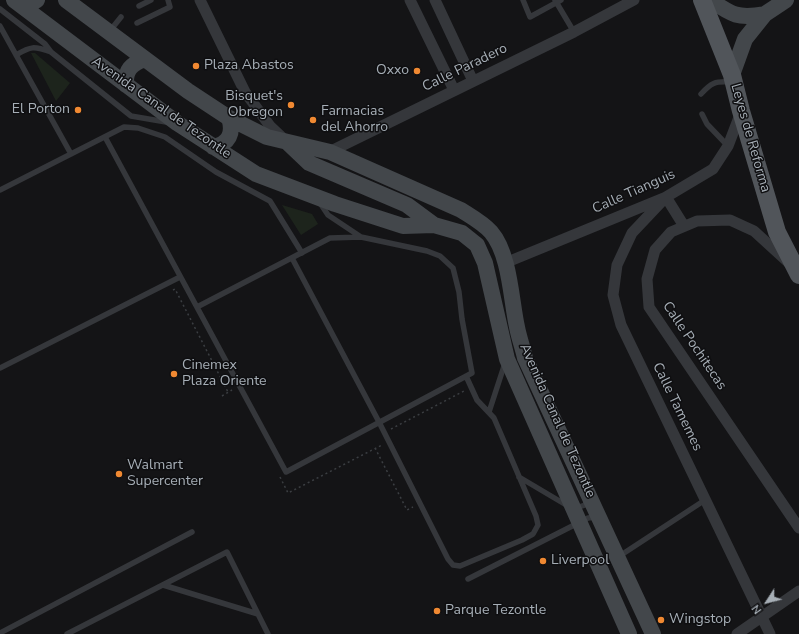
<!DOCTYPE html>
<style>
body{margin:0}
#map{position:relative;width:799px;height:634px;overflow:hidden;background:#141416;font-family:"Nunito Sans",sans-serif}
canvas{display:block}
.north{position:absolute;left:747px;top:582px;width:40px;height:40px;-webkit-text-stroke:3px #0f0f11;paint-order:stroke;rotate:234deg;font-size:11px;font-weight:700;line-height:16px;text-align:center;color:#a6aeb6}
.north::after{content:'';display:block;margin:auto;width:14px;height:18px;background:#a6aeb6;clip-path:polygon(50% 0,100% 100%,50% 72%,0 100%)}
</style>
<div id="map">
<canvas width="799" height="634"></canvas>
<div class="north">N</div>
</div>
<script>
const context = document.querySelector('canvas').getContext('2d');
context.lineJoin = 'round';
function paint(path, color) {
  context.fillStyle = color;
  context.fill(path, 'evenodd');
}
function trace(path, color, width, dash) {
  context.strokeStyle = color;
  context.lineWidth = width;
  context.lineCap = dash ? 'butt' : 'round';
  context.setLineDash(dash || []);
  context.stroke(path);
}
function label(font, color, halo, rows, align = 'center') {
  context.font = font + ' "Nunito Sans",sans-serif';
  context.lineWidth = 3;
  context.setLineDash([]);
  context.textBaseline = 'middle';
  context.strokeStyle = halo;
  context.fillStyle = color;
  for (const [text, x, y, turn = 0] of rows) {
    context.save();
    context.translate(x, y);
    context.rotate((+turn || 0) * Math.PI / 180);
    context.textAlign = isNaN(turn) ? turn : align;
    if (halo) context.strokeText(text, 0, 0);
    context.fillText(text, 0, 0);
    context.restore();
  }
}
const green = new Path2D(`
 M 31,53 L 35,53 L 70,83 L 56,101 Z
 M 282,205 L 312,214 L 318,224 L 301,235 Z`);
const path = new Path2D(`
 M 173,290 L 175,289 L 228,392
 M 222,396 L 232,390
 M 391,429 L 464,391
 M 375,448 L 407,510 L 413,507
 M 280,477 L 288,493 L 382,445`);
const service = new Path2D(`
 M 523,0 L 530,17 L 561,0
 M 555,0 L 574,32
 M 139,6 L 151,0
 M 0,9 L 45,44 L 51,52 L 131,116 L 166,122
 M 137,23 L 170,7 L 168,0
 M 0,26 L 71,154
 M 109,32 L 121,17
 M 16,55 C 31,46 34,46 51,52
 M 701,94 C 711,83 715,81 730,82
 M 702,114 L 707,124 L 728,146
 M 105,137 L 286,472 L 472,373 L 462,319 L 459,292 L 453,268 L 440,256 L 427,251 L 361,237 L 330,238 L 197,307
 M 0,190 L 124,127 L 138,128 L 165,137 L 216,172 L 270,201 L 302,253
 M 320,203 L 328,215 L 361,237
 M 292,258 L 379,422 L 448,559 L 453,565 L 460,566 L 522,540 L 533,534 L 538,525 L 536,516 L 494,418 L 477,400 L 466,376
 M 0,368 L 180,277
 M 489,412 L 505,363
 M 519,477 L 573,509 L 585,505 L 587,499
 M 618,557 L 705,500
 M 468,579 L 588,518 L 596,517
 M 163,585 L 258,614
 M 0,633 L 192,532
 M 67,634 L 227,552 L 268,634`);
const minor = new Path2D(`
 M 200,0 L 245,92 L 270,126 L 287,142
 M 410,0 L 454,90
 M 435,0 L 473,81
 M 327,153 L 574,32 L 634,0
 M 684,226 L 666,197 L 632,233 L 617,265 L 613,295 L 621,325 L 770,634
 M 505,263 L 666,197 L 713,169 L 728,146 L 741,112
 M 789,263 L 754,231 L 730,220 L 697,221 L 671,232 L 655,250 L 647,279 L 649,307 L 799,528
 M 737,634 L 799,591`);
const secondary = new Path2D(`
 M 14,0 L 177,123 L 256,174 L 335,204 L 403,226 L 434,225 L 462,233 L 477,245 L 485,263 L 507,359 L 629,634
 M 66,0 L 188,91 L 229,118 L 267,137 L 330,152 L 461,210 C 472,217 483,223 491,232 C 510,254 511,300 517,327 C 519,338 523,348 525,358 L 653,634
 M 710,0 C 732,15 738,19 765,14
 M 20,4 L 30,4 L 37,0
 M 732,75 L 745,39 L 765,14 L 786,0
 M 126,85 C 125,70 131,64 145,59
 M 288,143 L 309,163 L 407,205 L 434,225
 M 213,147 C 229,144 234,133 229,118`);
const primary = new Path2D(`
 M 702,0 L 732,75 L 741,111 L 777,232 L 799,275`);
const markers = [
 [196,66,4,"#f08932"],
 [417,71,4,"#f08932"],
 [291,105,4,"#f08932"],
 [78,110,4,"#f08932"],
 [313,120,4,"#f08932"],
 [174,374,4,"#f08932"],
 [119,474,4,"#f08932"],
 [543,561,4,"#f08932"],
 [437,611,4,"#f08932"],
 [661,620,4,"#f08932"]
];
const poiNames = [
 ["Plaza Abastos",204,66],
 ["Oxxo",409,71,"right"],
 ["Bisquet's",283,97,"right"],
 ["Obregon",283,113,"right"],
 ["El Porton",70,110,"right"],
 ["Farmacias",321,112],
 ["del Ahorro",321,128],
 ["Cinemex",182,366],
 ["Plaza Oriente",182,382],
 ["Walmart",127,466],
 ["Supercenter",127,482],
 ["Liverpool",551,561],
 ["Parque Tezontle",445,611],
 ["Wingstop",669,620]
];
const streetNames = [
 ["Calle Paradero",465,68,-26],
 ["Avenida Canal de Tezontle",161,108,35],
 ["Leyes de Reforma",750,138,74],
 ["Calle Tianguis",634,192,-24],
 ["Calle Pochitecas",694,346,56],
 ["Calle Tamemes",677,407,64],
 ["Avenida Canal de Tezontle",557,421,66]
];
paint(green, '#1d241c');
trace(path, '#3b3e42', 1.5, [2, 3]);
trace(service, '#35373b', 5.5);
trace(minor, '#35373b', 11);
trace(secondary, '#43474b', 16);
trace(primary, '#51555a', 18);
for (const [x, y, r, color] of markers) {
  const dot = new Path2D();
  dot.arc(x, y, r, 0, 2 * Math.PI);
  context.fillStyle = color;
  context.fill(dot);
  trace(dot, '#0f0f11', 1.5);
}
label('14px', '#a6aeb6', '#0f0f11', poiNames, 'left');
label('14px', '#a6aeb6', '#0f0f11', streetNames);
</script>
